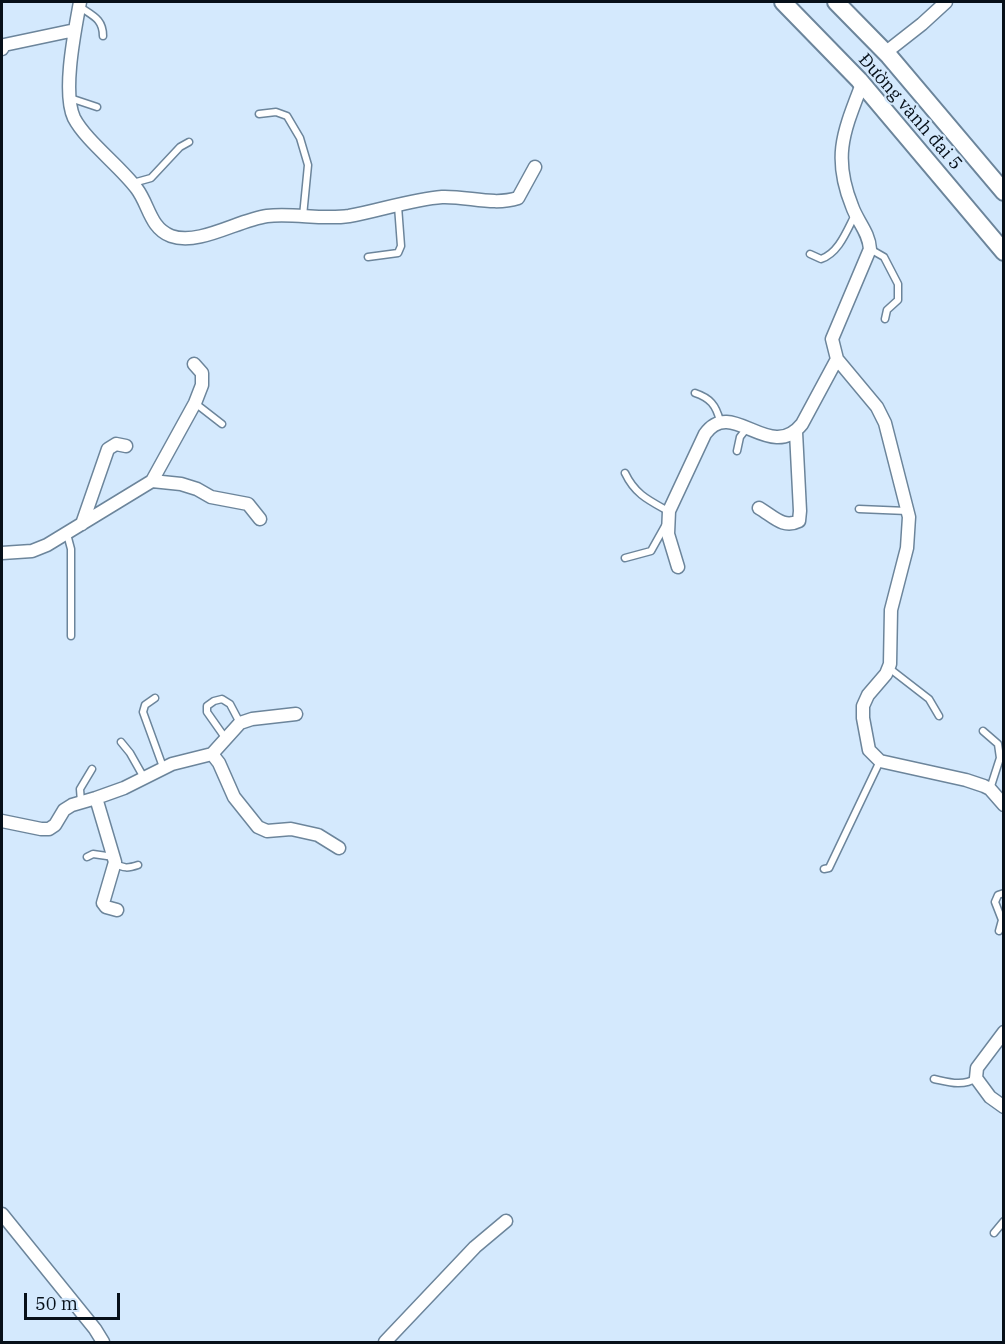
<!DOCTYPE html>
<meta charset="utf-8">
<style>
body{margin:0}
#map{position:relative;width:1005px;height:1344px;overflow:hidden;background:#d4e9fd;font-family:"IBM Plex Serif",serif}
canvas{display:block}
.frame{position:absolute;inset:0;border:3px solid #071019;pointer-events:none}
.scale{position:absolute;left:24px;top:1293px;width:96px;height:27px;box-sizing:border-box;border:3px solid #071019;border-top:0;padding-left:8px;font-size:18px;line-height:21px;white-space:nowrap;color:#071019;-webkit-text-stroke:4px #d4e9fd;paint-order:stroke}
</style>
<div id="map">
<canvas width="1005" height="1344"></canvas>
<div class="frame"></div>
<div class="scale">50 m</div>
</div>
<script>
const context = document.querySelector('canvas').getContext('2d');
context.lineJoin = 'round';
function trace(path, color, width, dash) {
  context.strokeStyle = color;
  context.lineWidth = width;
  context.lineCap = dash ? 'butt' : 'round';
  context.setLineDash(dash || []);
  context.stroke(path);
}
function label(font, color, halo, rows, align = 'center') {
  context.font = font + ' "IBM Plex Serif",serif';
  context.lineWidth = 4.5;
  context.setLineDash([]);
  context.textBaseline = 'middle';
  context.strokeStyle = halo;
  context.fillStyle = color;
  for (const [text, x, y, turn = 0] of rows) {
    context.save();
    context.translate(x, y);
    context.rotate((+turn || 0) * Math.PI / 180);
    context.textAlign = isNaN(turn) ? turn : align;
    if (halo) context.strokeText(text, 0, 0);
    context.fillText(text, 0, 0);
    context.restore();
  }
}
const lane = new Path2D(`
 M 80,7 C 93,16 103,19 103,36
 M 70,98 L 97,107
 M 259,114 L 276,112 L 287,116 L 300,138 L 308,165 L 303,216
 M 133,183 L 151,178 L 180,147 L 189,142
 M 870,249 L 884,257 L 898,284 L 898,300 L 887,310 L 885,319
 M 810,254 L 821,259 C 839,253 847,230 855,215
 M 368,257 L 398,253 L 401,246 L 398,206
 M 695,393 C 710,398 716,405 720,421
 M 195,403 L 222,424
 M 737,451 L 740,437 L 747,428
 M 625,473 C 635,494 648,500 668,511
 M 859,509 L 907,511
 M 67,534 L 71,549 L 71,636
 M 625,558 L 651,551 L 665,526
 M 889,668 L 929,699 L 939,716
 M 155,698 L 145,705 L 143,712 L 163,767
 M 983,731 L 998,744 L 1000,758 L 990,789
 M 226,739 L 207,712 L 207,706 L 214,701 L 222,699 L 230,704 L 240,723
 M 121,742 L 130,753 L 143,776
 M 81,802 L 80,789 L 92,769
 M 87,857 L 93,854 L 114,857
 M 115,863 C 123,869 129,868 138,865
 M 824,869 L 829,868 L 880,761
 M 999,931 L 1002,920 L 995,902 L 998,895 L 1004,893
 M 934,1079 C 948,1082 963,1087 976,1078
 M 994,1233 L 1004,1221`);
const street = new Path2D(`
 M 80,2 C 75,30 62,92 74,118 C 86,141 121,167 137,189 C 149,205 150,228 171,236 C 199,246 238,220 267,216 C 294,213 322,220 349,216 C 378,211 413,199 442,197 C 468,196 493,206 518,198 L 535,167
 M 2,49 L 4,45 L 75,30
 M 885,53 L 922,24 L 946,2
 M 862,84 C 844,131 832,156 852,206 C 857,221 869,232 870,249 L 832,339 L 837,359 L 877,407 L 885,423 L 909,517 L 907,548 L 891,610 L 890,664 L 886,674 L 868,695 L 863,706 L 863,718 L 869,750 L 880,761 L 966,780 L 984,786 L 990,789 L 1004,805
 M 152,481 L 195,403 L 202,385 L 202,373 L 194,364
 M 759,508 C 773,516 783,529 799,521 L 800,511 L 796,432
 M 82,524 L 108,449 L 116,444 L 126,446
 M 2,553 L 32,551 L 47,545 L 152,481 L 181,484 L 197,489 L 211,497 L 248,504 L 260,519
 M 678,567 L 668,534 L 669,511 L 705,434 C 732,396 770,464 802,424 L 837,359
 M 212,754 L 219,763 L 234,797 L 258,827 L 267,831 L 291,829 L 318,835 L 339,848
 M 96,798 L 115,862 L 103,903 L 106,907 L 117,910
 M 2,821 L 41,829 L 49,829 L 55,825 L 64,810 L 72,805 L 96,798 L 124,788 L 172,764 L 212,754 L 240,723 L 252,719 L 296,714
 M 1004,1032 L 977,1068 L 976,1078 L 990,1097 L 1004,1107
 M 2,1214 L 95,1329 L 103,1342
 M 385,1342 L 475,1247 L 506,1221`);
const secondary = new Path2D(`
 M 783,2 L 859,80 L 1004,252
 M 836,2 L 889,56 L 1004,192`);
const streetNames = [
 ["Đường vành đai 5",910,112,49]
];
trace(lane, '#6c859b', 9);
trace(street, '#6c859b', 15);
trace(secondary, '#6c859b', 20);
trace(lane, '#fff', 6);
trace(street, '#fff', 12);
trace(secondary, '#fff', 16);
label('18px', '#071019', '#d4e9fd', streetNames);
</script>
